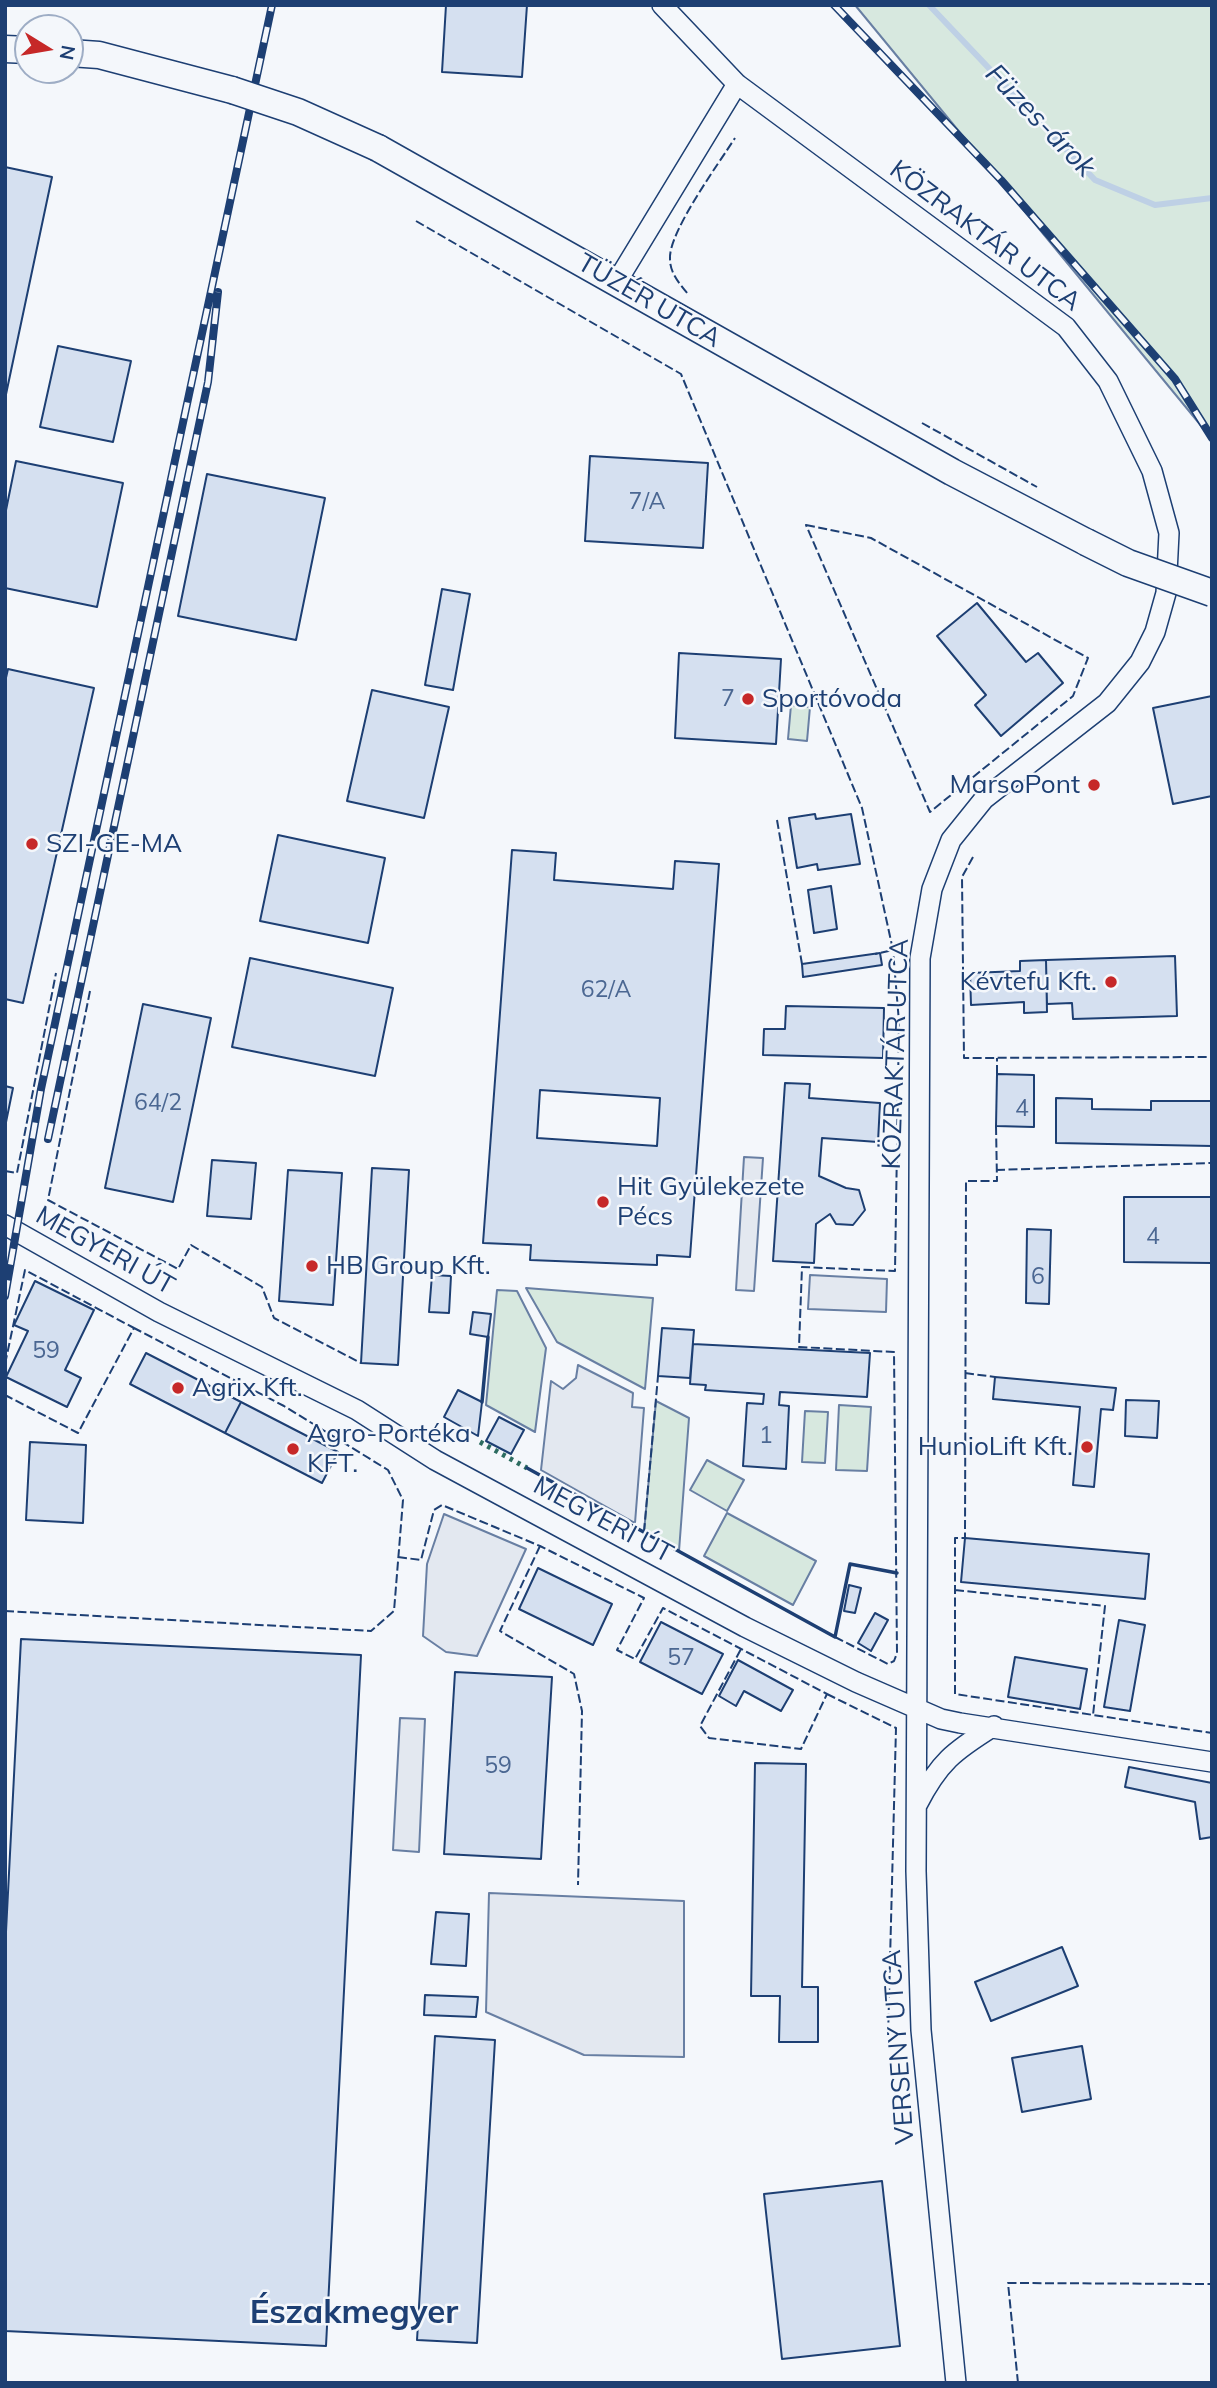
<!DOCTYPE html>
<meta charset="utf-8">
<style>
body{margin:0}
#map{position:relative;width:1217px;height:2388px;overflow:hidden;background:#f4f7fb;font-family:Mulish,sans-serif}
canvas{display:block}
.frame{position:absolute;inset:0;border:7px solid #1d3f73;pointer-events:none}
.north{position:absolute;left:14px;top:14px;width:70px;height:70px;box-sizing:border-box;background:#f4f7fb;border:2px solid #9eadc5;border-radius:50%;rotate:101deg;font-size:19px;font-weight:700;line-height:28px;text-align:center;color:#1d3f73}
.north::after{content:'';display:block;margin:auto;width:24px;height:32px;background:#c62828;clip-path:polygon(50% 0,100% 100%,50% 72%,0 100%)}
</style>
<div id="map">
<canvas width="1217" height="2388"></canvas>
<div class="frame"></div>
<div class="north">N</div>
</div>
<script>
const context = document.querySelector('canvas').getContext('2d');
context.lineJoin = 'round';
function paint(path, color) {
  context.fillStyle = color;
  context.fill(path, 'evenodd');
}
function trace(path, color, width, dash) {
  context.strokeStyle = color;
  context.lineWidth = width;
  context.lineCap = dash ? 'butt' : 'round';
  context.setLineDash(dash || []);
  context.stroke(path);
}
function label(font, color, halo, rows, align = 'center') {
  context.font = font + ' Mulish,sans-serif';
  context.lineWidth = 5;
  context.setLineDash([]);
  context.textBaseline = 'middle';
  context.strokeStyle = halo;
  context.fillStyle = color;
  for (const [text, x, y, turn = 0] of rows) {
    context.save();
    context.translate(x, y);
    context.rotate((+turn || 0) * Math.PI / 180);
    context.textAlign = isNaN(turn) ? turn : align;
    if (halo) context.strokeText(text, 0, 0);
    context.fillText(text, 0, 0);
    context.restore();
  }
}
const green = new Path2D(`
 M 855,5 L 1212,5 L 1212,439 Z
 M 791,705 L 810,707 L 807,741 L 788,739 Z
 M 526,1288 L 653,1298 L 645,1389 L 557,1342 Z
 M 497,1290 L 517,1291 L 546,1348 L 535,1432 L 486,1405 Z
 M 656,1401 L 689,1418 L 679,1551 L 644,1532 Z
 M 839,1405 L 871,1407 L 867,1471 L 836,1470 Z
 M 805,1411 L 828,1412 L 825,1463 L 802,1462 Z
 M 707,1460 L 744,1480 L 727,1511 L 690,1490 Z
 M 727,1513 L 816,1561 L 793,1605 L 704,1556 Z`);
const parking = new Path2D(`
 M 744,1157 L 763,1158 L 754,1291 L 736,1290 Z
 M 810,1275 L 887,1279 L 886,1312 L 808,1309 Z
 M 578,1365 L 633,1393 L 632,1407 L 644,1408 L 635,1523 L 541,1470 L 551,1381 L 563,1389 L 576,1378 Z
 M 444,1514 L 526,1549 L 477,1656 L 446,1652 L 423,1636 L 427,1564 Z
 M 400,1718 L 425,1719 L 419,1852 L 393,1850 Z
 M 489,1893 L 684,1901 L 684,2057 L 584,2055 L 486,2012 Z`);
const stream = new Path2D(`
 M 929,5 L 1095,180 L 1155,205 L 1212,198`);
const building = new Path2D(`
 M 446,5 L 527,5 L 522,77 L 442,72 Z
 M 5,167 L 52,177 L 5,399 Z
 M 58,346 L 131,361 L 113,442 L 40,427 Z
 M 590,456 L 708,463 L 703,548 L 585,541 Z
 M 16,461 L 123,483 L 97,607 L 5,588 L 5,515 Z
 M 207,474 L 325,498 L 296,640 L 178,616 Z
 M 442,589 L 470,594 L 453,690 L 425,685 Z
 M 977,603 L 1026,662 L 1038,653 L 1063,683 L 1001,736 L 975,705 L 986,695 L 937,636 Z
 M 679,653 L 781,659 L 776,744 L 675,738 Z
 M 8,669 L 94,688 L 23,1003 L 5,999 L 5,682 Z
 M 372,690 L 449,707 L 424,818 L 347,801 Z
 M 1212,696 L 1212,796 L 1173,804 L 1153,708 Z
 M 815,814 L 816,819 L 851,814 L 860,864 L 818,870 L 817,864 L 797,868 L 789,818 Z
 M 278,835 L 385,858 L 368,943 L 260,921 Z
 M 512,850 L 556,853 L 554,880 L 673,889 L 675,861 L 719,864 L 690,1257 L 657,1255 L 657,1265 L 530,1260 L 531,1245 L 483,1243 ZM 540,1090 L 660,1098 L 657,1146 L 537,1138 Z
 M 831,886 L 837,929 L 814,933 L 808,890 Z
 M 880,953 L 882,965 L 803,977 L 802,964 Z
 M 1175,956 L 1177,1016 L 1073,1019 L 1072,1003 L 1047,1004 L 1046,960 Z
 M 250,958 L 393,988 L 375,1076 L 232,1047 Z
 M 1046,960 L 1047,1012 L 1024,1013 L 1024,1002 L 971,1005 L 970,973 L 1020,971 L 1020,961 Z
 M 143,1004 L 211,1018 L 173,1202 L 105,1188 Z
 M 786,1006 L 884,1008 L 883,1058 L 763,1055 L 764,1029 L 785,1029 Z
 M 997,1074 L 1034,1075 L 1034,1127 L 996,1126 Z
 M 785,1083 L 810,1084 L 809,1098 L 880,1103 L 878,1142 L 822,1138 L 819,1176 L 846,1188 L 859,1190 L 865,1210 L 853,1225 L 836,1224 L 830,1214 L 816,1224 L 814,1263 L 773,1261 Z
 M 5,1086 L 13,1088 L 5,1127 Z
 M 1056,1098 L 1092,1099 L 1092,1109 L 1151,1110 L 1151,1101 L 1212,1101 L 1212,1146 L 1056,1143 Z
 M 212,1160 L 256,1163 L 251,1219 L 207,1216 Z
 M 372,1168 L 409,1170 L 398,1365 L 361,1363 Z
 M 288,1170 L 342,1173 L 333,1305 L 279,1301 Z
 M 1124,1197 L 1212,1197 L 1212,1263 L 1124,1262 Z
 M 1027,1229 L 1051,1230 L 1049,1304 L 1026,1303 Z
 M 432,1275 L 451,1276 L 449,1313 L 429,1312 Z
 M 35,1281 L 94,1310 L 65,1370 L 81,1378 L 67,1407 L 6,1377 L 28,1331 L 14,1325 Z
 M 473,1312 L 491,1314 L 488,1337 L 470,1334 Z
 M 662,1328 L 694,1330 L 690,1378 L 658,1376 Z
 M 693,1344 L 870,1353 L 867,1397 L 780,1392 L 779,1405 L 789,1406 L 786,1469 L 743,1466 L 747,1403 L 763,1404 L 764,1394 L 705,1390 L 706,1385 L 690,1384 Z
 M 146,1353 L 241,1402 L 225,1433 L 130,1384 Z
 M 995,1377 L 1116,1388 L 1113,1410 L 1101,1409 L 1094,1487 L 1073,1485 L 1080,1407 L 993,1399 Z
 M 458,1390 L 482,1402 L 478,1436 L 444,1417 Z
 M 1126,1400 L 1159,1401 L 1157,1438 L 1125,1436 Z
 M 241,1402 L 338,1452 L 322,1483 L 225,1433 Z
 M 499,1417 L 524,1430 L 511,1454 L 486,1441 Z
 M 30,1442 L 86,1445 L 83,1523 L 26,1520 Z
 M 965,1538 L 1149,1554 L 1145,1599 L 961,1582 Z
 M 538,1568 L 612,1604 L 593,1645 L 519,1609 Z
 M 849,1585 L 861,1588 L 855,1613 L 844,1611 Z
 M 875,1613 L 888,1620 L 871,1651 L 858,1643 Z
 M 1119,1620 L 1145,1625 L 1130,1711 L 1104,1707 Z
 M 661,1622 L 723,1654 L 702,1694 L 640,1662 Z
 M 21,1639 L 361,1655 L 326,2346 L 5,2331 L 5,1951 Z
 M 1015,1657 L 1087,1669 L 1080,1709 L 1008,1697 Z
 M 738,1660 L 793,1690 L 781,1711 L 744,1691 L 736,1706 L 719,1696 Z
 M 455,1672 L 552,1677 L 541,1859 L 444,1854 Z
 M 755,1763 L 806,1764 L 802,1987 L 818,1987 L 818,2042 L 779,2042 L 780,1996 L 751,1996 Z
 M 1129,1767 L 1212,1783 L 1212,1837 L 1200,1839 L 1195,1802 L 1125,1787 Z
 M 436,1912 L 469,1914 L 466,1966 L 431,1964 Z
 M 1062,1947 L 1078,1986 L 991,2021 L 975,1982 Z
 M 425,1995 L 478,1997 L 476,2017 L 424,2015 Z
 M 435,2036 L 495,2040 L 477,2343 L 417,2340 Z
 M 1082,2046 L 1091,2099 L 1022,2112 L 1012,2058 Z
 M 882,2181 L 900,2346 L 782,2359 L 764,2194 Z`);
const street = new Path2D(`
 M 662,5 L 737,84 L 1066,327 L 1108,381 L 1152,471 L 1169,533 L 1166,593 L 1155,632 L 1140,662 L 1107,703 L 984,799 L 951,840 L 932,889 L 920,958 L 916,1871 L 921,2030 L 956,2383
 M 616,283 L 737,84
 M 5,1225 L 159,1312 L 357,1410 L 435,1460 L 745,1627 L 856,1682 L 941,1719 L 960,1723 L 1212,1762
 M 917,1805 C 939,1762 954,1751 994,1726`);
const secondary = new Path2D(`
 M 5,49 L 28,50
 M 70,53 L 99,55 L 232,90
 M 378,148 L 952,472 L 1086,542`);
const rail = new Path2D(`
 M 834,5 L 1001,180 L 1175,379 L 1212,438
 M 48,1139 L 208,382 L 218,292
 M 5,1296 L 41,1089 L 272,5`);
const secondaryBridge = new Path2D(`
 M 232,90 L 298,112 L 378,148
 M 1086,542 L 1128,563 L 1212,593`);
const hedge = new Path2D(`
 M 480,1442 L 527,1468`);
const fence = new Path2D(`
 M 416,221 L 681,374 L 862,808 L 893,950 L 875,954
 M 687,293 C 679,283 670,273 670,259 C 668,233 719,163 735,138
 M 922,423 L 1037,487
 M 806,525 L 871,538 L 1088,658 L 1073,696 L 930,812 Z
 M 777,820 L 802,964 L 806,964
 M 973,857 L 962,877 L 964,1058 L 1212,1057
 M 90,991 L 48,1200 L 178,1269 L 191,1245 L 262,1287 L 274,1318 L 361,1363
 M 997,1074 L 997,1058
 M 996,1126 L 997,1181 L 966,1181 L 965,1538 L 955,1538 L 955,1694 L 1212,1733
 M 996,1170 L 1212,1163
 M 5,1171 L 17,1173 L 56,973
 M 5,1364 L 25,1270 L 134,1328 L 78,1433 L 5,1395
 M 965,1373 L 995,1377
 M 644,1532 L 658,1376
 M 540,1546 L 500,1631 L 574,1674 L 582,1711 L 578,1885
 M 398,1557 L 421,1560 L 434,1510 L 442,1505 L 540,1546 L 644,1598 L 617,1650 L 635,1659 L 663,1608 L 827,1694 L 801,1749 L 709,1738 L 700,1726 L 741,1649
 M 955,1590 L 1105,1606 L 1093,1715
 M 5,1611 L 371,1631 L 394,1611 L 403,1500 L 388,1470 L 284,1406 L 134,1328
 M 835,1637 L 888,1664 L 894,1661 L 897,1653 L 894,1352 L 799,1347 L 802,1267 L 895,1271 L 899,1022 L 893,950
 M 827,1694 L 896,1728 L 888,2038
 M 1018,2383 L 1008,2283 L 1212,2284`);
const wall = new Path2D(`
 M 482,1402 L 488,1337
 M 527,1468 L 835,1637 L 850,1564 L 897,1573`);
const markers = [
 [748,699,7,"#c62828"],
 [1094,785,7,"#c62828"],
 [32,844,7,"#c62828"],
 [1111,982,7,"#c62828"],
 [603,1202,7,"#c62828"],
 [312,1266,7,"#c62828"],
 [178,1388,7,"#c62828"],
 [1087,1447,7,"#c62828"],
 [293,1449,7,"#c62828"]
];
const numberNames = [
 ["7/A",647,502],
 ["7",728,699],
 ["62/A",606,990],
 ["64/2",158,1103],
 ["4",1022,1109],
 ["4",1153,1237],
 ["6",1038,1277],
 ["59",46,1351],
 ["1",766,1436],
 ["57",681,1658],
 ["59",498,1766]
];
const streetNames = [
 ["KÖZRAKTÁR UTCA",985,236,37],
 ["TÜZÉR UTCA",649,301,30],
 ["KÖZRAKTÁR UTCA",896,1054,-88],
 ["MEGYERI ÚT",105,1251,29],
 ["MEGYERI ÚT",603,1520,28],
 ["VERSENY UTCA",899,2047,-94]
];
const poiNames = [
 ["Sportóvoda",762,699],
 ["MarsoPont",1080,785,"right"],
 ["SZI-GE-MA",46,844],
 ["Kévtefu Kft.",1097,982,"right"],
 ["Hit Gyülekezete",617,1187],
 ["Pécs",617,1217],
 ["HB Group Kft.",326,1266],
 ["Agrix Kft.",192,1388],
 ["Agro-Portéka",307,1434],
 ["KFT.",307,1464],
 ["HunioLift Kft.",1073,1447,"right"]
];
const waterNames = [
 ["Füzes-árok",1040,121,46]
];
const districtNames = [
 ["Északmegyer",354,2313]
];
paint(green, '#d7e8df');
trace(green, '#687fa3', 2);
paint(parking, '#e3e8f0');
trace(parking, '#687fa3', 2);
trace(stream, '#bed0e5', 6);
paint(building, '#d5e0f0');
trace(building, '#1d3f73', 2);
trace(street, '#1d3f73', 22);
trace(secondary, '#1d3f73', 29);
trace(street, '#f4f7fb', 19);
trace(secondary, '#f4f7fb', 26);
trace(rail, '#1d3f73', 8);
trace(rail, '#f4f7fb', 5, [16]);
trace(secondaryBridge, '#1d3f73', 29, []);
trace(secondaryBridge, '#f4f7fb', 26);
trace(hedge, '#2c6c60', 5, [3.5, 5]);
trace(fence, '#1d3f73', 2, [9, 3.5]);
trace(wall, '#1d3f73', 3.5);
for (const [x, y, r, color] of markers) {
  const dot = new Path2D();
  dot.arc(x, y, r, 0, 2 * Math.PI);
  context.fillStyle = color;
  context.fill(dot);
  trace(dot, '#f4f7fb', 2.5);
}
label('23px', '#4b6792', null, numberNames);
label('26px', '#1d3f73', '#f4f7fb', streetNames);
label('26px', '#1d3f73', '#f4f7fb', poiNames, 'left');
label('italic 28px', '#1d3f73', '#f4f7fb', waterNames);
label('bold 33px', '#1d3f73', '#f4f7fb', districtNames);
</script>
